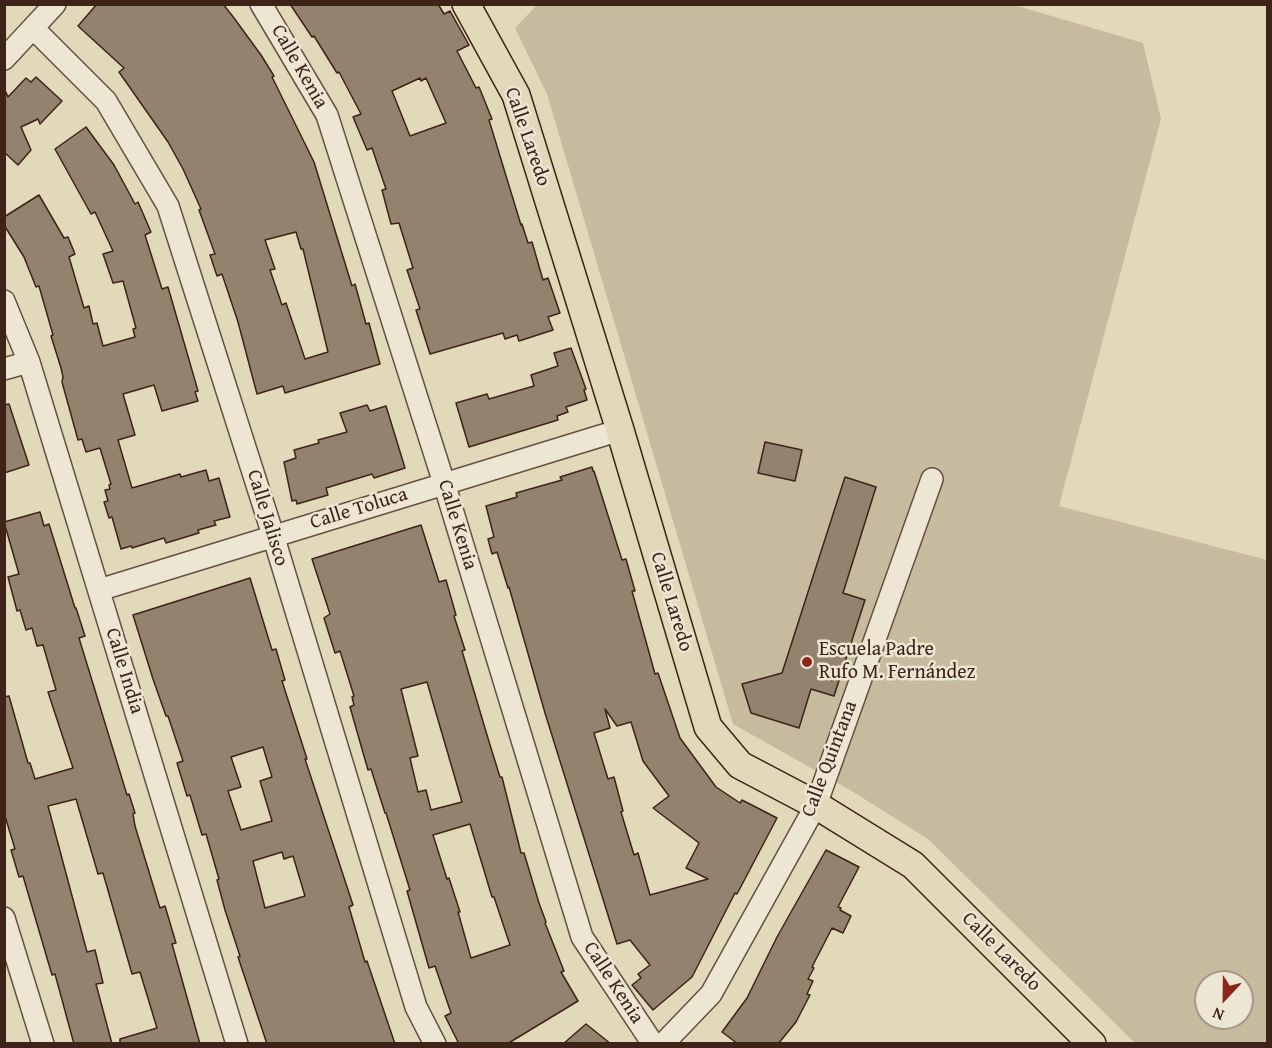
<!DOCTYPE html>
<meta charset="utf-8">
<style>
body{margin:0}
#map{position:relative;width:1272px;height:1048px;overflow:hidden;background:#e2d9bb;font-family:"Gentium Book Plus",serif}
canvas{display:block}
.frame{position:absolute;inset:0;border:6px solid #3d2318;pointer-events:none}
.north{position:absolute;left:1194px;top:970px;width:60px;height:60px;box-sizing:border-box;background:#ece6d3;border:2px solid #a69888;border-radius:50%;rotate:202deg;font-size:16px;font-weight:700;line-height:24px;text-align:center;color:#3d2318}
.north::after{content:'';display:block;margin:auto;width:21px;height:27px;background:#8f2418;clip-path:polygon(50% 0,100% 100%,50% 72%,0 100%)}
</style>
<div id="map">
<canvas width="1272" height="1048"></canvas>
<div class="frame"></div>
<div class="north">N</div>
</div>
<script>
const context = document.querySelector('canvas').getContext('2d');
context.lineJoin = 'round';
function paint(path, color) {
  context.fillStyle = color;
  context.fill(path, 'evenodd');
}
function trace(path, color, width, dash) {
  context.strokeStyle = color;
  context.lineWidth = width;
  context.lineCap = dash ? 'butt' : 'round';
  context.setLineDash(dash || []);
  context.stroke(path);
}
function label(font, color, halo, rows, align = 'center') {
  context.font = font + ' "Gentium Book Plus",serif';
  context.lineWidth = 5;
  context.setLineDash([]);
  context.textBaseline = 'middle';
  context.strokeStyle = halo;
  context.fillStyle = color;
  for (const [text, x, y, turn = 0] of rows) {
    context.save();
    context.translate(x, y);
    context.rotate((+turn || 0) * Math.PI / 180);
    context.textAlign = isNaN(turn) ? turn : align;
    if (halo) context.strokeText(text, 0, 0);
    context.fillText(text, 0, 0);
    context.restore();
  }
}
const green = new Path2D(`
 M 538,4 L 1011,4 L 1143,43 L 1161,119 L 1059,506 L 1267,560 L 1267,1043 L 1135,1043 L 928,839 L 850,790 L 733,724 L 547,94 L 515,28 ZM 1206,982 L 1242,982 L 1242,1018 L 1206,1018 Z`);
const building = new Path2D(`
 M 97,4 L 223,4 L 234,18 L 261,55 L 274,76 L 272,77 L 314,162 L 352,286 L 355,284 L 366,324 L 369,323 L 380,364 L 285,393 L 283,386 L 257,394 L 238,322 L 222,274 L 217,276 L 210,255 L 215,254 L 199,210 L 201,209 L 183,169 L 168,142 L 119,72 L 124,68 L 78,26 ZM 296,232 L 301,249 L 303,249 L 328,352 L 305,359 L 286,303 L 282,305 L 270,270 L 275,269 L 265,240 Z
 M 290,4 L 438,4 L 444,14 L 450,11 L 469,45 L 457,51 L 476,88 L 479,87 L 492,119 L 489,120 L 521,225 L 522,224 L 528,243 L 532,242 L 543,280 L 548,278 L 560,313 L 548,317 L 553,330 L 519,341 L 517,335 L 505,339 L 503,333 L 430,354 L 416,310 L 420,309 L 407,270 L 413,268 L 399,223 L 391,224 L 382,190 L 386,189 L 372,148 L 367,150 L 353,117 L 361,114 L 339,72 L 337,73 L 314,36 L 312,37 ZM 420,78 L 421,81 L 426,78 L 446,123 L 410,136 L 392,91 Z
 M 36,77 L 62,101 L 40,124 L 38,119 L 21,127 L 31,150 L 18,165 L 4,152 L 4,88 L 8,97 L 26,78 L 31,82 Z
 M 86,127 L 114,165 L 135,204 L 138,202 L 151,232 L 145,235 L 162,289 L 168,287 L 198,391 L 195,392 L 198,401 L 162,411 L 154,385 L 123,394 L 135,435 L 118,440 L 132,488 L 180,474 L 181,477 L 206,470 L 209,481 L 219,478 L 230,517 L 214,521 L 216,525 L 198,530 L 199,533 L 166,543 L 164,538 L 132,548 L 131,546 L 121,549 L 112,517 L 109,518 L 104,502 L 108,501 L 105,490 L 110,489 L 109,485 L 111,484 L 100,448 L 86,452 L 82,439 L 78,440 L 62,382 L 63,377 L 61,368 L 51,336 L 53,335 L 39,286 L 36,287 L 24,257 L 4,225 L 4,217 L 39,195 L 64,238 L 68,237 L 75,254 L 69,257 L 84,308 L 89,306 L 93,324 L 97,323 L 103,346 L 135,337 L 133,329 L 136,328 L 123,281 L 113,283 L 103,254 L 113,251 L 95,212 L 91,214 L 55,149 Z
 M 571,348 L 586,389 L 584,390 L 587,400 L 566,407 L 568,412 L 557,416 L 558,420 L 469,447 L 456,403 L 487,394 L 489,399 L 534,386 L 531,375 L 558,366 L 554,353 Z
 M 9,404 L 29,465 L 4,473 L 4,405 Z
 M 367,405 L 370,411 L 386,406 L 405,468 L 374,478 L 372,474 L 326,488 L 328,495 L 297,504 L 296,500 L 292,501 L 284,462 L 296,458 L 294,450 L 319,443 L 318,440 L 347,432 L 340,413 Z
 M 765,442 L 802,450 L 795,481 L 758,473 Z
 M 592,467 L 593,471 L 594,471 L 622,560 L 626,559 L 635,591 L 632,591 L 655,674 L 658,673 L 680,738 L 716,787 L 740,803 L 742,800 L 777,818 L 737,894 L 735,893 L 692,977 L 653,1010 L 632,985 L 641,978 L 638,974 L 650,965 L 630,940 L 617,944 L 545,713 L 509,587 L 508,588 L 497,552 L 492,554 L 488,539 L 494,537 L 486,506 L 517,497 L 516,493 L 562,480 L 560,477 ZM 605,709 L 617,726 L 631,722 L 643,761 L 669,796 L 653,808 L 699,843 L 686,868 L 708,879 L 650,895 L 638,853 L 634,855 L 621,812 L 623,811 L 614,777 L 608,779 L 594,733 L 610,728 Z
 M 845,477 L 876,487 L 843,593 L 865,600 L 834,696 L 811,689 L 799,728 L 751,713 L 742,684 L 782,673 Z
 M 40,512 L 44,526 L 49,524 L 75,608 L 76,608 L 85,636 L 79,638 L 127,795 L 129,794 L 135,813 L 133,814 L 135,826 L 160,908 L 165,906 L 176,943 L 172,944 L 200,1044 L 120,1044 L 120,1039 L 157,1028 L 140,972 L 132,974 L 103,873 L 98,874 L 76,799 L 48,806 L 87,952 L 95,950 L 103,983 L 96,984 L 112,1044 L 74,1044 L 55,974 L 52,975 L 23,876 L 19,877 L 11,850 L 15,849 L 4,813 L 4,697 L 9,696 L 28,763 L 30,763 L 35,779 L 73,768 L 48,692 L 56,690 L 43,645 L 37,646 L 32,628 L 26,630 L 20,610 L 17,611 L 8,577 L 19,574 L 4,522 Z
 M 421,525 L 439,582 L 446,580 L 456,615 L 454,616 L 465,650 L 462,651 L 490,745 L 500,777 L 502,777 L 521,853 L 524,853 L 539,903 L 546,922 L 545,923 L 564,971 L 561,972 L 578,1001 L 507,1044 L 459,1044 L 445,1016 L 451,1013 L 435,966 L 429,968 L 407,891 L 410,890 L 386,813 L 385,813 L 371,769 L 368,770 L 350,707 L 354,705 L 352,697 L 354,696 L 340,651 L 335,653 L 324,618 L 330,614 L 312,559 ZM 427,682 L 462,802 L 431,810 L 426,790 L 418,792 L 410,758 L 418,756 L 401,689 ZM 470,824 L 492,897 L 494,897 L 510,945 L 471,958 L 458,912 L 460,912 L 449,878 L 447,879 L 433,835 Z
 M 250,578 L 272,650 L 276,649 L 285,680 L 282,681 L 307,759 L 305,759 L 353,905 L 349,907 L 365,962 L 367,961 L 395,1044 L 267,1044 L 238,957 L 240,956 L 225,910 L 217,880 L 219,879 L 206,834 L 202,835 L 190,795 L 187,796 L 177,763 L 183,761 L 168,716 L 166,716 L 153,679 L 133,615 ZM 263,747 L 272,777 L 260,781 L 272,821 L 241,830 L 228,791 L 241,787 L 231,757 ZM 282,852 L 284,859 L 293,856 L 305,896 L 265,908 L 253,861 Z
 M 826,850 L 859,867 L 838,907 L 841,908 L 840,910 L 851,916 L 843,933 L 832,928 L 812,967 L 814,968 L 808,979 L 813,981 L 807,994 L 810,995 L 796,1022 L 778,1044 L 738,1044 L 722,1032 L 747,998 L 777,937 Z
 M 586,1024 L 611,1044 L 563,1044 Z`);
const minor = new Path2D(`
 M 261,4 L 327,115 L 444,483 L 582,937 L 653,1044
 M 33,28 L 106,101 L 168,206 L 273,535 L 416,1007 L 435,1044
 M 4,59 L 55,4
 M 4,301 L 29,362 L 237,1044
 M 4,369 L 29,362
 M 99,590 L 620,430
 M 4,918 L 43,1044
 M 663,1044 L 711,994 L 816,805 L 932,479`);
const major = new Path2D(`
 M 466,4 L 516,95 L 620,430 L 708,727 L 740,765 L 816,805 L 913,865 L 1092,1044`);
const markers = [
 [807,662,6,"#8f2418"]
];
const streetNames = [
 ["Calle Kenia",299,67,60],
 ["Calle Laredo",527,137,71],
 ["Calle Toluca",359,509,-17],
 ["Calle Jalisco",267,518,73],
 ["Calle Kenia",457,525,73],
 ["Calle Laredo",671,602,73],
 ["Calle India",124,671,73],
 ["Calle Quintana",830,759,-69],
 ["Calle Laredo",1001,952,45],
 ["Calle Kenia",613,983,57]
];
const poiNames = [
 ["Escuela Padre",819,650],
 ["Rufo M. Fernández",819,673]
];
paint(green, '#c6ba9f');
paint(building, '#93826d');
trace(building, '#3d2318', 1.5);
trace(minor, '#665041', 24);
trace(major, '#3d2318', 30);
trace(minor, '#ece6d3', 21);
trace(major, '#e2d9bb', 27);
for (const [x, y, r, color] of markers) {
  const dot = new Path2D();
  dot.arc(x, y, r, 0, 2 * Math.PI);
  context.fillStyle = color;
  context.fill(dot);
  trace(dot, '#ece6d3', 2);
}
label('20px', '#3d2318', '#ece6d3', streetNames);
label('20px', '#3d2318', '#ece6d3', poiNames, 'left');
</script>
